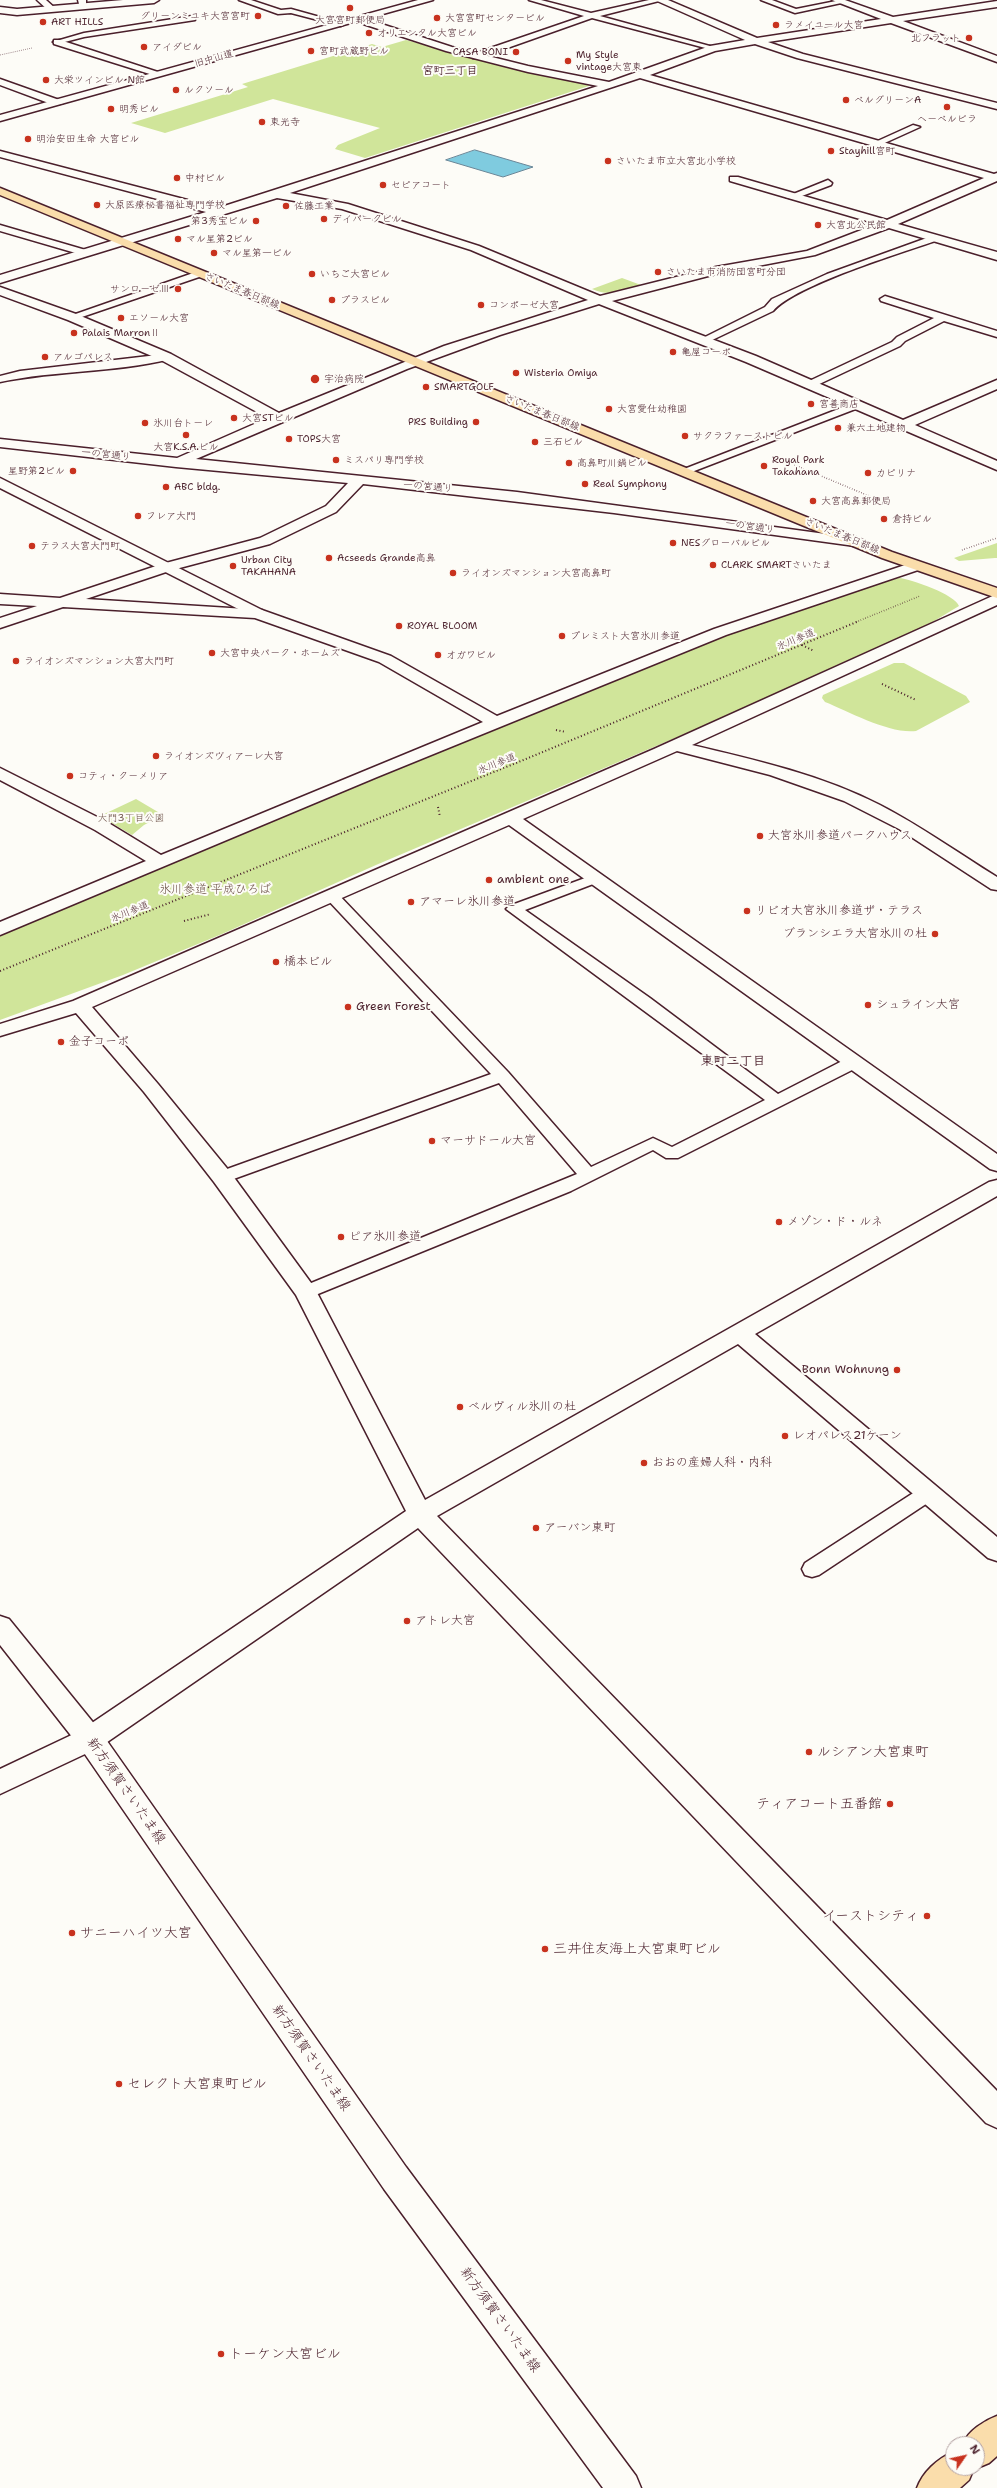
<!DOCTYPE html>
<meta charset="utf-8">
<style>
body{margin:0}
#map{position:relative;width:997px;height:2488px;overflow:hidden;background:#fdfcf7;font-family:"Shantell Sans",sans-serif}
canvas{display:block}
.north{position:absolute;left:945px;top:2436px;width:40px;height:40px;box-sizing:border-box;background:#fdfcf7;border:1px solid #b5a4a5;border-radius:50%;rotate:56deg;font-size:11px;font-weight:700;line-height:16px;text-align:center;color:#4a1f2b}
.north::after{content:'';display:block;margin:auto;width:14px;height:18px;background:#c8321e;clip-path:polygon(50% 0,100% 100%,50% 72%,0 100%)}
</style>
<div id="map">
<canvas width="997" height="2488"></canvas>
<div class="north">N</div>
</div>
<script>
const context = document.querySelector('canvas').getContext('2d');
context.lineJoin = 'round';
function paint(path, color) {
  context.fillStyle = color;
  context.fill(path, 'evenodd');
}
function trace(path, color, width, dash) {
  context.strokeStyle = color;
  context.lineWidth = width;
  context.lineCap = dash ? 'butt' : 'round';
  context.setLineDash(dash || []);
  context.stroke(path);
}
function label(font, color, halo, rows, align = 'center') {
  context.font = font + ' "Shantell Sans","Klee One",sans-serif';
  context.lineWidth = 4;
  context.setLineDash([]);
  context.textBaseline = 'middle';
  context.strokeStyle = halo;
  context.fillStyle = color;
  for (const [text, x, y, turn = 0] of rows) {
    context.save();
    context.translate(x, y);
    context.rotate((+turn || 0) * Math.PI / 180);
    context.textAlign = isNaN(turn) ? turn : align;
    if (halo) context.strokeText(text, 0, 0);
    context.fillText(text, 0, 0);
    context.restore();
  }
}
const green = new Path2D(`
 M 406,40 L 510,67 L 592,85 L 365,158 L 335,149 L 338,145 L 380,128 L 273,99 L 165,133 L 131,123 L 248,87 L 242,84 L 372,44 L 382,47 Z
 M 622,278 L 641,285 C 623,291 610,297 592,289 Z
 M 997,543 L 997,558 L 995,558 L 959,561 L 954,558 Z
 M 899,578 C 911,579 956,595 959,606 L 916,632 L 781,693 L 376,865 L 222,934 L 123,975 L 0,1020 L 0,933 L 722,635 L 845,593 Z
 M 894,663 L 904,663 L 966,696 L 970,702 L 916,731 C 889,734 850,712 825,702 L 822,698 L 823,695 Z
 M 136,799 L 163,815 L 144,825 L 132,835 L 100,816 Z`);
const water = new Path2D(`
 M 475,150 L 533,167 L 503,177 L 446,160 Z`);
const pathFar2 = new Path2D(`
 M 0,55 L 32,48`);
const pathFar1 = new Path2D(`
 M 785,461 L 886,503
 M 962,550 L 997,538
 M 856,622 L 920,596`);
const path = new Path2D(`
 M 802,645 L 814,651
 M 882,684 L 916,700
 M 556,730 L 566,732
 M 438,807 L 440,817
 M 184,921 L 211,914
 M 0,971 L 521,761 L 859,621`);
const service = new Path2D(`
 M 37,0 L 46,0 L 56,9 L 49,11 Z
 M 78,0 L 86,0 L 86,8 L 80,8 Z
 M 239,0 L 251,0 L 281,10 L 291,9 L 345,24 L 341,26 L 291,13 L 278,14 Z
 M 529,0 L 541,0 L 591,13 L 649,0 L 663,0 L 600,16 L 717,48 L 713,50 L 592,18 L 479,58 L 473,58 L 473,54 L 584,16 Z
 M 761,0 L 772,0 L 796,9 L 841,0 L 846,2 L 795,13 Z
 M 192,16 L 195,16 L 195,20 L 84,37 L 57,44 L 53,42 L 84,33 Z
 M 913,125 L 920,127 L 878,146 L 871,144 Z
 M 828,180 L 832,183 L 831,185 L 794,199 L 786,197 Z
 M 0,225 L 89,251 L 91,253 L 86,256 L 0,231 Z
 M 935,235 L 940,238 L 938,240 C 901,253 795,285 773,311 L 708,342 L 700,342 L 699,340 L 765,307 L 772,299 L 827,274 Z
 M 199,271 L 202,272 L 202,276 L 76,319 L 67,317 Z
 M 885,296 L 997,331 L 997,337 L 944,321 L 905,341 L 900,346 L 813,387 L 805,387 L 805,383 L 892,342 L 897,337 L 934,318 L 881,301 L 880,299 Z
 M 166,354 L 170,355 L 170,359 C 114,373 56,370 0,382 L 0,376 L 20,371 Z
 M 854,403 L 858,404 L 858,408 L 689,473 L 681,473 L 679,471 Z
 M 596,874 L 603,878 L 601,881 L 525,910 L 650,998 L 778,1094 L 848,1058 L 860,1058 L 862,1062 L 860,1066 L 678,1158 L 666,1158 L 653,1150 L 571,1191 L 313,1296 L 306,1298 L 299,1296 L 297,1292 L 299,1288 L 577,1174 L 499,1083 L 228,1181 L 216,1181 L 213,1177 L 216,1173 L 491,1074 L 326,898 L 323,895 L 326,892 L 336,892 L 508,1072 L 591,1167 L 653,1138 L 672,1147 L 765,1100 L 506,909 L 509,906 Z
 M 928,1485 L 935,1488 L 938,1493 L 935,1498 L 819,1575 L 812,1577 L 805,1575 L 802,1569 L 805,1563 L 921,1488 Z`);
const pedestrian = new Path2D(`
 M 0,478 L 262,610 L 265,613 L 262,616 L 252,616 L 0,488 Z`);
const minor = new Path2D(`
 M 123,0 L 159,0 L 154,3 L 17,15 L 0,13 L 0,7 L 17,9 Z
 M 655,0 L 668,0 L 757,38 L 881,19 L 832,0 L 845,0 L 893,17 L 997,1 L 997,7 L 903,21 L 997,56 L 997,62 L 891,23 L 768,42 L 803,54 L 997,103 L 997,109 L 797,58 L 755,44 L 715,51 L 650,75 L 994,174 L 997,173 L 997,181 L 898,224 L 997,252 L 997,260 L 889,228 L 815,255 L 716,274 L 612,301 L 756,356 L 903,420 L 997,380 L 997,389 L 915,425 L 997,461 L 997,470 L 746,362 L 599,304 L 500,335 L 407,369 L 196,459 L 517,492 L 855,538 L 862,542 L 855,546 L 614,513 L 363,484 L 336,512 L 270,544 L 172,570 L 86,599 L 262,610 L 391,656 L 497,716 L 714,629 L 911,563 L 921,563 L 923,566 L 921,569 L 726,635 L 377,777 L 0,935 L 0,922 L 146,861 L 95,830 L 0,780 L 0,768 L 107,822 L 161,855 L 483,722 L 379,662 L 255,618 L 63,607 L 0,628 L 0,618 L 37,606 L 0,604 L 0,594 L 60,598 L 162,564 L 260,538 L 326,506 L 348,483 L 176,467 L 0,447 L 0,439 L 177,458 L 268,418 L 161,360 L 68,320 L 0,295 L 0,287 L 76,314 L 171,354 L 279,413 L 444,346 L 588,300 L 471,250 L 342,209 L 277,198 L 0,283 L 0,275 L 206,212 L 0,157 L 0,151 L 218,208 L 598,86 L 528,72 L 446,51 L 354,21 L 354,17 L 360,17 L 452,47 L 528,66 L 609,82 L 710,46 L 745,40 ZM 640,78 L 984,178 L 887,220 L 738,177 L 730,177 L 730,181 L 877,224 L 807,251 L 716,267 L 600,296 L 479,246 L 348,204 L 290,193 Z
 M 54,40 L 60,40 L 164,74 L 156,76 L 54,44 Z
 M 0,79 L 62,101 L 63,103 L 54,105 L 0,85 Z
 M 997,594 L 997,605 L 692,745 C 756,760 821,775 880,805 C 921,826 958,853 997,877 L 997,890 L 991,889 L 899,829 L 844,801 L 770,775 L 677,751 L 523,819 L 997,1154 L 997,1171 L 990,1169 L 509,825 L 92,1007 L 158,1084 L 230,1172 L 314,1287 L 425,1500 L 989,1182 L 997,1180 L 997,1196 L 755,1334 L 997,1537 L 997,1561 L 988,1558 L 738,1344 L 437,1516 L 997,2091 L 997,2128 L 986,2123 L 418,1528 L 100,1747 L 0,1794 L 0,1769 L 80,1731 L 406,1511 L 296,1295 L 214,1182 L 144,1092 L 76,1013 L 0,1036 L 0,1024 L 73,1001 L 654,749 Z`);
const secondary = new Path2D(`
 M 418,0 L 433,0 L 0,121 L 0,115 Z
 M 0,1616 L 9,1619 L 100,1731 L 406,2167 L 636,2476 L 641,2488 L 603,2488 L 384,2189 L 80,1747 L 0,1645 Z`);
const primary = new Path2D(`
 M 0,188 L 892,552 L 997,588 L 997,598 L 882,558 L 0,195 Z
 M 997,2416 L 997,2456 L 989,2463 L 977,2468 L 977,2444 L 963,2444 C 968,2431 984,2421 997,2416 Z
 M 953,2452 L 953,2468 L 974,2468 L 969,2480 L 960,2488 L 917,2488 C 923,2472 937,2459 953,2452 Z`);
const markers = [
 [350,8,4,"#c8321e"],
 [258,16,4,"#c8321e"],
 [437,18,4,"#c8321e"],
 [43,22,4,"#c8321e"],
 [776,25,4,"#c8321e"],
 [369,33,4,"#c8321e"],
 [969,38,4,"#c8321e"],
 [144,47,4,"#c8321e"],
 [311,51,4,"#c8321e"],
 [516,52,4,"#c8321e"],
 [568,61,4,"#c8321e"],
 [46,80,4,"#c8321e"],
 [176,90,4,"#c8321e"],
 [846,100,4,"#c8321e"],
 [947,107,4,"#c8321e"],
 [111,109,4,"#c8321e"],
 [262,122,4,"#c8321e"],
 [28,139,4,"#c8321e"],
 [831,151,4,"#c8321e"],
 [608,161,4,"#c8321e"],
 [177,178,4,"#c8321e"],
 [383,185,4,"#c8321e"],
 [97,205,4,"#c8321e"],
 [286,206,4,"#c8321e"],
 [324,219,4,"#c8321e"],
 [256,221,4,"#c8321e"],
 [818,225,4,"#c8321e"],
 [178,239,4,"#c8321e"],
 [214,253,4,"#c8321e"],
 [658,272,4,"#c8321e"],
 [312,274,4,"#c8321e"],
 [178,289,4,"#c8321e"],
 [332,300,4,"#c8321e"],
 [481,305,4,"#c8321e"],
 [121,318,4,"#c8321e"],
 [74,333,4,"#c8321e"],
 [673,352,4,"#c8321e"],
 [45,357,4,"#c8321e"],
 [516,373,4,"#c8321e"],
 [315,379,5,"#c8321e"],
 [426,387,4,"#c8321e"],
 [811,404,4,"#c8321e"],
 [609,409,4,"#c8321e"],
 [234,418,4,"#c8321e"],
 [476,422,4,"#c8321e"],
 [145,423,4,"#c8321e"],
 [838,428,4,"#c8321e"],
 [186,435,4,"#c8321e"],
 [685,436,4,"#c8321e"],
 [289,439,4,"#c8321e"],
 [535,442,4,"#c8321e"],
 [336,460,4,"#c8321e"],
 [569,463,4,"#c8321e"],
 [764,466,4,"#c8321e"],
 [73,471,4,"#c8321e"],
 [868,473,4,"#c8321e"],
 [585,484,4,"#c8321e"],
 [166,487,4,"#c8321e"],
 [813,501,4,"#c8321e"],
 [138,516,4,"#c8321e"],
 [884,519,4,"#c8321e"],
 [673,543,4,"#c8321e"],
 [32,546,4,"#c8321e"],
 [329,558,4,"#c8321e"],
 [713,565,4,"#c8321e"],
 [233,566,4,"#c8321e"],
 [453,573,4,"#c8321e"],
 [399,626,4,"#c8321e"],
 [562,636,4,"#c8321e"],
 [212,653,4,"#c8321e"],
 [438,655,4,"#c8321e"],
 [16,661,4,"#c8321e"],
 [156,756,4,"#c8321e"],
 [70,776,4,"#c8321e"],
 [760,836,4,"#c8321e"],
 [489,880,4,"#c8321e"],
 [411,902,4,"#c8321e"],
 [747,911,4,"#c8321e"],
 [935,934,4,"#c8321e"],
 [276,962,4,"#c8321e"],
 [868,1005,4,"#c8321e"],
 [348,1007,4,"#c8321e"],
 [61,1042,4,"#c8321e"],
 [432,1141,4,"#c8321e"],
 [779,1222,4,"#c8321e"],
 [341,1237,4,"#c8321e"],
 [897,1370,4,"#c8321e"],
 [460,1407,4,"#c8321e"],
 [785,1436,4,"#c8321e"],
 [644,1463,4,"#c8321e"],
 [536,1528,4,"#c8321e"],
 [407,1621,4,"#c8321e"],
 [809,1752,4,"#c8321e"],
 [890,1804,4,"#c8321e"],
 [927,1916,4,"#c8321e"],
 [72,1933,4,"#c8321e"],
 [545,1949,4,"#c8321e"],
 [119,2084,4,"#c8321e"],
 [221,2354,4,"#c8321e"]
];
const farPoinames = [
 ["グリーンミユキ大宮宮町",250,16,"right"],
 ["大宮宮町センタービル",445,18],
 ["大宮宮町郵便局",350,20,"center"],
 ["ART HILLS",51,22],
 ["ラメイユール大宮",784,25],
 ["オリエンタル大宮ビル",377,33],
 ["北フラット",961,38,"right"],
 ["アイダビル",152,47],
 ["宮町武蔵野ビル",319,51],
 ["CASA BONI",508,52,"right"],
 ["My Style",576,55],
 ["vintage大宮東",576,67],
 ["大栄ツインビル N館",54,80],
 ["ルクソール",184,90],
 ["ベルグリーンA",854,100],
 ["明秀ビル",119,109],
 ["ヘーベルビラ",947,119,"center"],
 ["東光寺",270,122],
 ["明治安田生命 大宮ビル",36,139],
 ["Stayhill宮町",839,151],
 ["さいたま市立大宮北小学校",616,161],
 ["中村ビル",185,178],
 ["セピアコート",391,185],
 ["大原医療秘書福祉専門学校",105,205],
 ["佐藤工業",294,206],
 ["デイパークビル",332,219],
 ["第3秀宝ビル",248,221,"right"],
 ["大宮北公民館",826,225],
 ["マル星第2ビル",186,239],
 ["マル星第一ビル",222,253],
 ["さいたま市消防団宮町分団",666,272],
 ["いちご大宮ビル",320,274],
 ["サンローゼⅢ",170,289,"right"],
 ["プラスビル",340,300],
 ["コンポーゼ大宮",489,305],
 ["エソール大宮",129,318],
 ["Palais MarronⅡ",82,333],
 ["亀屋コーポ",681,352],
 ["アルゴパレス",53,357],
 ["Wisteria Omiya",524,373],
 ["宇治病院",324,379],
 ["SMARTGOLF",434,387],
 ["宮善商店",819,404],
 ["大宮愛仕幼稚園",617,409],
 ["大宮STビル",242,418],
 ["PRS Building",468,422,"right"],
 ["氷川台トーレ",153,423],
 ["兼六土地建物",846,428],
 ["サクラファーストビル",693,436],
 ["TOPS大宮",297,439],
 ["三石ビル",543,442],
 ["大宮K.S.A.ビル",186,447,"center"],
 ["ミスパリ専門学校",344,460],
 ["Royal Park",772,460],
 ["Takahana",772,472],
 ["高鼻町川鍋ビル",577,463],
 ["星野第2ビル",65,471,"right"],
 ["カピリナ",876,473],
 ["Real Symphony",593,484],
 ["ABC bldg.",174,487],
 ["大宮高鼻郵便局",821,501],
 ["フレア大門",146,516],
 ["倉持ビル",892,519],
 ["NESグローバルビル",681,543],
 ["テラス大宮大門町",40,546],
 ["Acseeds Grande高鼻",337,558],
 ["Urban City",241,560],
 ["TAKAHANA",241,572],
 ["CLARK SMARTさいたま",721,565],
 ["ライオンズマンション大宮高鼻町",461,573],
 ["ROYAL BLOOM",407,626],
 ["プレミスト大宮氷川参道",570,636],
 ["大宮中央パーク・ホームズ",220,653],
 ["オガワビル",446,655],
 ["ライオンズマンション大宮大門町",24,661],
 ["ライオンズヴィアーレ大宮",164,756],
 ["コティ・クーメリア",78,776]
];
const farStreetnames = [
 ["旧中山道",214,59,-16],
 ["さいたま春日部線",242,291,22],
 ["さいたま春日部線",542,413,22],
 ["一の宮通り",106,455,6],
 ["一の宮通り",428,487,5],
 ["一の宮通り",750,527,8],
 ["さいたま春日部線",842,536,22],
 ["氷川参道",796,640,-23],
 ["氷川参道",497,764,-22],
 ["氷川参道",130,912,-22]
];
const farParknames = [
 ["大門3丁目公園",131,818]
];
const farNeighbourhoodnames = [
 ["宮町三丁目",450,71]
];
const poiNames = [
 ["大宮氷川参道パークハウス",768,836],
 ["ambient one",497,880],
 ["アマーレ氷川参道",419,902],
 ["リビオ大宮氷川参道ザ・テラス",755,911],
 ["ブランシエラ大宮氷川の杜",927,934,"right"],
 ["橋本ビル",284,962],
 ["シュライン大宮",876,1005],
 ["Green Forest",356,1007],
 ["金子コーポ",69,1042],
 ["マーサドール大宮",440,1141],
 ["メゾン・ド・ルネ",787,1222],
 ["ピア氷川参道",349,1237],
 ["Bonn Wohnung",889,1370,"right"],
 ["ベルヴィル氷川の杜",468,1407],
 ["レオパレス21ケーン",793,1436],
 ["おおの産婦人科・内科",652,1463],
 ["アーバン東町",544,1528],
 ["アトレ大宮",415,1621]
];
const parkNames = [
 ["氷川参道 平成ひろば",215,890]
];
const neighbourhoodNames = [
 ["東町二丁目",733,1062]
];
const nearPoinames = [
 ["ルシアン大宮東町",817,1752],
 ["ティアコート五番館",882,1804,"right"],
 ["イーストシティ",919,1916,"right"],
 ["サニーハイツ大宮",80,1933],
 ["三井住友海上大宮東町ビル",553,1949],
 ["セレクト大宮東町ビル",127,2084],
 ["トーケン大宮ビル",229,2354]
];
const nearStreetnames = [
 ["新方須賀さいたま線",126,1791,55],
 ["新方須賀さいたま線",311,2058,55],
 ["新方須賀さいたま線",500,2320,54]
];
paint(green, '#d0e59a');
paint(water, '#7fcbdf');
trace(water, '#6a8697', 1);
trace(service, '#4a1f2b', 3);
trace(pedestrian, '#4a1f2b', 3);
trace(minor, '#4a1f2b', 3);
trace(secondary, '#4a1f2b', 3);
trace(primary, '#4a1f2b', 3);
trace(pathFar2, '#4a1f2b', 1, [0.5, 1.5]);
trace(pathFar1, '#4a1f2b', 1.5, [0.5, 2]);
trace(path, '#4a1f2b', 2, [1, 2.5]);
paint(service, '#fdfcf7');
paint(pedestrian, '#fdfcf7');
paint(minor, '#fdfcf7');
paint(secondary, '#fdfcf7');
paint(primary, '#faddab');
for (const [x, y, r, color] of markers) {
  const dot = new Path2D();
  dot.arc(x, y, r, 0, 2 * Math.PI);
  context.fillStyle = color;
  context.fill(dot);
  trace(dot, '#fdfcf7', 1.5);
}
label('10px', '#4a1f2b', '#fdfcf7', farPoinames, 'left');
label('10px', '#4a1f2b', '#fdfcf7', farStreetnames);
label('10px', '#6c5047', '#fdfcf7', farParknames);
label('bold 11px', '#4a1f2b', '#fdfcf7', farNeighbourhoodnames);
label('12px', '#4a1f2b', '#fdfcf7', poiNames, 'left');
label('12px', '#6c5047', '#fdfcf7', parkNames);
label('bold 13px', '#4a1f2b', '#fdfcf7', neighbourhoodNames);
label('14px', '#4a1f2b', '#fdfcf7', nearPoinames, 'left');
label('14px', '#4a1f2b', '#fdfcf7', nearStreetnames);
</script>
